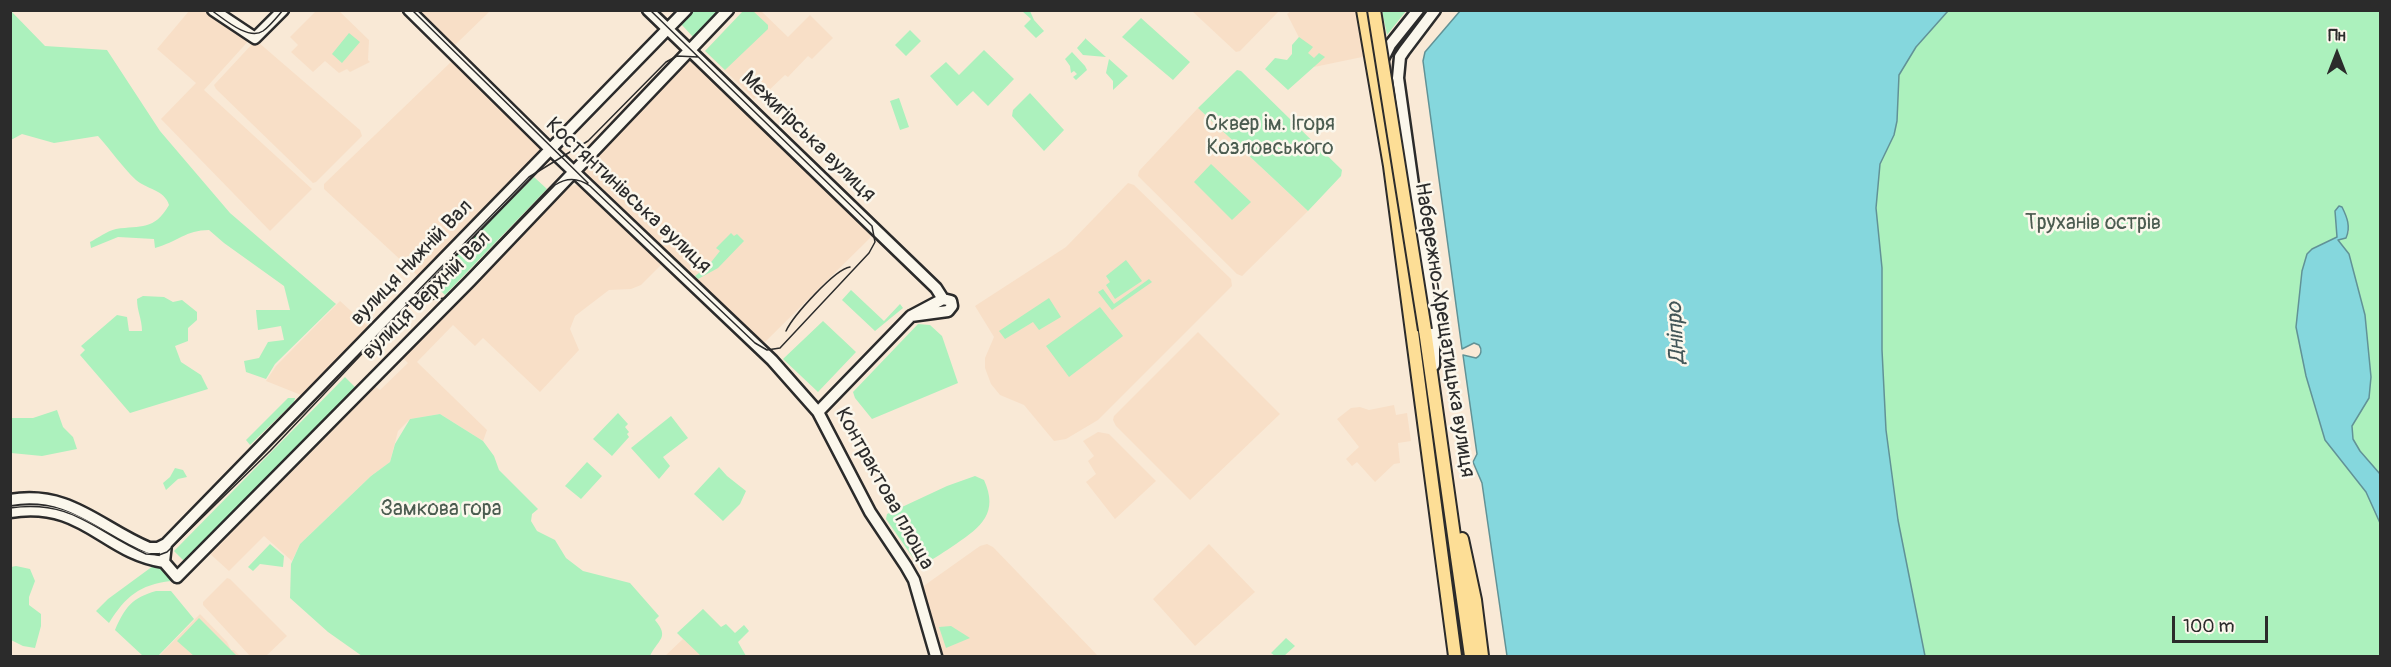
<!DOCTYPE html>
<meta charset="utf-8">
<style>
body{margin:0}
#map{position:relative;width:2391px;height:667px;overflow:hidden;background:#f9e9d6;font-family:Pangolin,sans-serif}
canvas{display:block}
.frame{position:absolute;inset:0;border:12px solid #2b2b2b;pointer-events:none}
.north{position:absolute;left:2307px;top:24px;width:60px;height:60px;-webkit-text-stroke:4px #fbf7ec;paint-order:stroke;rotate:0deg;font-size:16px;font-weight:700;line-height:24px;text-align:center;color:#2b2b2b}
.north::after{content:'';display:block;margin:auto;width:21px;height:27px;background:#2b2b2b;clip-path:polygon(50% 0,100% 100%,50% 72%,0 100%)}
.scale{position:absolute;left:2172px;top:616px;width:96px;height:27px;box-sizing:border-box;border:3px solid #2b2b2b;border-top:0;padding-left:8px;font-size:18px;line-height:21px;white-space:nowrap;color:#2b2b2b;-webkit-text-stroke:4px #fbf7ec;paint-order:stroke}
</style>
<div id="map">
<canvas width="2391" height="667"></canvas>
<div class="frame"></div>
<div class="north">Пн</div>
<div class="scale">100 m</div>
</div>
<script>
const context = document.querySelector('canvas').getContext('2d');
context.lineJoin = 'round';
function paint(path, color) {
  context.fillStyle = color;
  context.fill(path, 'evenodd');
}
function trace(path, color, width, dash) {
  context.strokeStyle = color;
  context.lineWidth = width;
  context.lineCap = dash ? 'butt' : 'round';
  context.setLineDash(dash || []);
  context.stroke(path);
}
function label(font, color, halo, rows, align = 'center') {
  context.font = font + ' Pangolin,sans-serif';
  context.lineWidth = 5;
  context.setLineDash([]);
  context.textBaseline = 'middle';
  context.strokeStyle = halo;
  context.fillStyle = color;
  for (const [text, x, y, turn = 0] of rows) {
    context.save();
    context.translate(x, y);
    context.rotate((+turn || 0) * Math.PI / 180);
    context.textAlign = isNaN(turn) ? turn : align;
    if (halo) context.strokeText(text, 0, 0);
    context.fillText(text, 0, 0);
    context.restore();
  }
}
const built = new Path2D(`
 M 488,10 L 489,12 L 455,45 L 452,45 L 416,11 Z
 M 189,11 L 208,11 L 251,38 L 204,90 L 312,189 L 270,231 L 161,119 L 196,83 L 157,49 Z
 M 316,11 L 339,11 L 369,40 L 368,60 L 370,62 L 350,72 L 347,69 L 339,73 L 325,61 L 313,72 L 291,52 L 298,45 L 290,37 Z
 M 743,11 L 761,11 L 788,37 L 810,15 L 833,38 L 812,59 L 808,56 L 788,77 L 785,75 L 767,92 L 764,89 L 754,99 L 705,51 Z
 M 1192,11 L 1279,11 L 1240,51 L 1236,52 Z
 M 1291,11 L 1359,11 L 1367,56 L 1314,67 L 1287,14 Z
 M 254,42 L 258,42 L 360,130 L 362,136 L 316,182 L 313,183 L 216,89 L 214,85 Z
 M 692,58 L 869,228 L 871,233 L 870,238 L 763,344 L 759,344 L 582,171 Z
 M 452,61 L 538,144 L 541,150 L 540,154 L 419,277 L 324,189 L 324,184 Z
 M 1198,108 L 1308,211 L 1242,276 L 1237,274 L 1138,176 L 1139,171 Z
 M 1128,183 L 1134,185 L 1231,279 L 1232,286 L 1098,420 L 1066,439 L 1054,441 L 1024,405 L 1000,395 L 991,384 L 985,368 L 985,358 L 994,337 L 975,306 L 1066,247 Z
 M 585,184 L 665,261 L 641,285 L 631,289 L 609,290 L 575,316 L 570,329 L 579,350 L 540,392 L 483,338 L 475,346 L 453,325 L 417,362 L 487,430 L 483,441 L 440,414 L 410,419 L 398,431 L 390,462 L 371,476 L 300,544 L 292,561 L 264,536 L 229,571 L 208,552 L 373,385 L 380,390 L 408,363 L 398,353 L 468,287 L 569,186 Z
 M 340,301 L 370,328 L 306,397 L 266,381 L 276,366 Z
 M 1198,332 L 1280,414 L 1190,500 L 1116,426 L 1113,420 L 1114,416 Z
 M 1394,405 L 1396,415 L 1407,413 L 1411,441 L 1398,443 L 1400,463 L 1394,464 L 1375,482 L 1357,462 L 1352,466 L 1346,459 L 1359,447 L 1337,419 L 1351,408 L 1360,407 L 1369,410 Z
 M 1098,432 L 1109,434 L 1156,481 L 1115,519 L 1086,482 L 1096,474 L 1088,461 L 1094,456 L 1083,441 Z
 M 987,544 L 993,547 L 1098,656 L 940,656 L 922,592 L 925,585 L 980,546 Z
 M 1209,544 L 1255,592 L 1195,646 L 1153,599 Z
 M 227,578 L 230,579 L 287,636 L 266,656 L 250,656 L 203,605 L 203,602 Z
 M 703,609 L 731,637 L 712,656 L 665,656 L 683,639 L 679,635 Z
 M 200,614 L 227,642 L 231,650 L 234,650 L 240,656 L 159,656 Z`);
const green = new Path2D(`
 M 694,10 L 720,11 L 694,38 L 681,24 Z
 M 11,11 L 45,46 L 107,50 L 160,131 L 230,213 L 336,304 L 275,364 L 266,379 L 246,372 L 244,361 L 259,358 L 268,342 L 284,340 L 281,326 L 258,330 L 256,310 L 290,310 L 284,286 L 224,243 L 209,230 C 186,230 177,242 155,248 L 154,239 L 118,237 L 91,248 L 90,242 C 98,238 107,231 116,229 C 141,225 154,231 169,205 C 165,190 146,189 136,180 C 122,167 111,150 98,136 L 54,143 L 22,134 L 11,140 Z
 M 743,11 L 753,11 L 768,25 L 768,29 L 725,70 L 705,51 Z
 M 1022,11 L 1030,11 L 1034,20 L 1044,31 L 1036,38 L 1024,26 L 1031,19 Z
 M 1382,11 L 1406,11 L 1387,35 Z
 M 1948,11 L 2380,11 L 2380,474 L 2360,451 L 2353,439 L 2351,426 L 2369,398 L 2371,377 L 2365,315 L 2349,254 L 2338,240 L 2346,238 L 2349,231 L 2335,216 L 2337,237 L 2312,249 L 2307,255 L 2302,271 L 2296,327 L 2306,376 L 2325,440 L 2366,492 L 2380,523 L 2380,656 L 1925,656 L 1898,520 L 1886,430 L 1882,350 L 1882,268 L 1876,208 L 1880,163 L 1894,135 L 1897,121 L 1899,75 L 1916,47 Z
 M 1141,18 L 1190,62 L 1173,80 L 1122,37 Z
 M 910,30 L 921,41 L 906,56 L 895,45 Z
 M 349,33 L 360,42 L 342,63 L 332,54 Z
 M 1299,37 L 1313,47 L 1308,53 L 1314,58 L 1319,53 L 1325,57 L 1288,90 L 1265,69 L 1275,58 L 1287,60 L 1292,54 L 1292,45 Z
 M 1086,38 L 1086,39 L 1106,57 L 1083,55 L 1077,48 Z
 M 984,50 L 1014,79 L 988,106 L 973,91 L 957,106 L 930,76 L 946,62 L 959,75 Z
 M 1072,52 L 1085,66 L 1087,70 L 1076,80 L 1073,77 L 1077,74 L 1074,71 L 1071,73 L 1070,66 L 1065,59 Z
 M 1109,59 L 1128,76 L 1113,90 L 1113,81 L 1106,73 Z
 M 1237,70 L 1241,71 L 1342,170 L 1341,176 L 1308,211 L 1198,108 Z
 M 1030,93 L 1064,130 L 1044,151 L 1012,116 L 1013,110 Z
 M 899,98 L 909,127 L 900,130 L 890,101 Z
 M 1211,164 L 1251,202 L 1232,220 L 1194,182 Z
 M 534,177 L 547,189 L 445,295 L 431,281 Z
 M 731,233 L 734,236 L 737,234 L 744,241 L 718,268 L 698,279 L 695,276 L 708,266 L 720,251 L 716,248 Z
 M 1126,260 L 1142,281 L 1115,299 L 1106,285 L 1110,282 L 1106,276 Z
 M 1149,279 L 1152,282 L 1112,310 L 1098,292 L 1103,289 L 1114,304 Z
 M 851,290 L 884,321 L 900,304 L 903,308 L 875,331 L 842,300 Z
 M 143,296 L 164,297 L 173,302 L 182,300 L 197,312 L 197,320 L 188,328 L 188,341 L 175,346 L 181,362 L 201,375 L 208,389 L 130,413 L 80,355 L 85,350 L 81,346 L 117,315 L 127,317 L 129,331 L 142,331 C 142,319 137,311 137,299 Z
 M 1049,298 L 1061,317 L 1039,330 L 1033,322 L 1005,339 L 999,331 Z
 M 1100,307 L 1123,336 L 1069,377 L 1046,346 Z
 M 823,321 L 856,352 L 818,392 L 783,359 Z
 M 918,324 L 930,325 L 942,336 L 958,383 L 872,419 L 855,398 L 853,392 Z
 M 345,377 L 356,388 L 185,562 L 174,551 Z
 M 288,398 L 295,398 L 294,402 L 250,445 L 246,440 Z
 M 57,410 L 63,427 L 73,437 L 77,449 L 42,456 L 11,453 L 11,418 L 33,418 Z
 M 618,413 L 628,424 L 625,427 L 629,432 L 627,434 L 629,437 L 612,456 L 593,439 Z
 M 440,414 L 483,441 L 494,456 L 499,470 L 538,509 L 532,514 L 531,521 L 537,531 L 555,540 L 566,558 L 583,571 L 630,583 L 659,616 L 655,620 C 670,638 658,639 650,656 L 362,656 L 328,632 L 290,598 L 291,564 L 300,544 L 371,476 L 390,462 L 395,444 L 410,419 Z
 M 671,416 L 688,438 L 663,457 L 670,466 L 659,479 L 631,448 Z
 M 587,462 L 602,476 L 581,499 L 565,486 Z
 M 719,467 L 727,476 L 746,491 L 740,504 L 723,521 L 694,494 Z
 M 175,468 L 183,470 L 187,477 L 178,479 L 166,490 L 163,483 L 170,477 Z
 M 975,476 L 984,480 C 999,513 981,527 956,544 C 945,551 935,559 923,564 L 916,562 L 886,519 L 887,514 L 947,486 Z
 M 270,544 L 284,556 L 283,567 L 260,564 L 253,571 L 248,567 Z
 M 16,566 L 30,569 L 35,581 L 29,597 L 29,605 L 41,614 L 41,626 L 35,648 L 23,646 L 11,640 L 11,567 Z
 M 153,566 L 160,567 L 171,581 C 139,585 126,596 109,623 L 96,611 L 108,599 Z
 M 156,591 L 171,591 L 194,619 L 158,656 L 143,656 L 115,630 C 125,607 132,598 156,591 Z
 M 703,609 L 721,627 L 726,624 L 735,633 L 744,625 L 749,631 L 738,642 L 746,656 L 701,656 L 677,633 Z
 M 199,618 L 237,656 L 194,656 L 177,641 Z
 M 951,626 L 970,638 L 946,648 L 939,627 Z
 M 1286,638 L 1295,646 L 1284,656 L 1275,656 L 1271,653 Z`);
const water = new Path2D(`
 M 1460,11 L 1948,11 L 1916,47 L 1899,75 L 1897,121 L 1894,135 L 1880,164 L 1876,208 L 1882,268 L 1882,350 L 1886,430 L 1898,520 L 1925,656 L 1507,656 L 1482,483 L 1473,462 L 1477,454 L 1463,355 L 1476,358 C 1482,355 1482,349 1479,345 L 1474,343 L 1462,349 L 1423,61 L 1425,52 Z
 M 2339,206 L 2342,207 C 2347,217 2351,227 2346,238 L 2338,240 L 2349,254 L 2365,315 L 2371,377 L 2369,398 L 2352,426 L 2353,439 L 2360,451 L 2380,474 L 2380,523 L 2366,492 L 2325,440 L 2306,376 L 2296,327 L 2302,271 L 2307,254 L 2312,249 L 2337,237 L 2335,211 Z`);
const secondary = new Path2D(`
 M 213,10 L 255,38 L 283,10
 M 409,10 L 550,149 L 772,360 L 818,412 L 870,512 L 906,566 L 914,580 L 936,656
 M 648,10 L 936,288 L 943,299
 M 1382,61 L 1390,45 L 1418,10
 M 911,316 L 948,311 L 952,306 L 951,301 L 943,299
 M 1434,365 L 1434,334 L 1398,78 L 1400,57 L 1404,51 L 1435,10
 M 818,412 L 911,316 L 943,299
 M 10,500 C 70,490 99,527 149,548 L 158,548 L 166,544 L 686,10
 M 10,512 C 84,500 103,553 164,562
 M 166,544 L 164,562 L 177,577 L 470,281 L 728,10`);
const primary = new Path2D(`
 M 1363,10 L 1390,166 L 1455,656
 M 1425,330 L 1471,656
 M 1462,539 L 1475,600 L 1482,656`);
const tram = new Path2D(`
 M 211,10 C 223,18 248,41 263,31 C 270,26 277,17 283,10
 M 412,10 L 588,183
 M 406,303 L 529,177 L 588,141 L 666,62 L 677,56 L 698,57
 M 786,331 C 793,316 835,269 850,267
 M 10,508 C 73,499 94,531 146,554 L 159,555 L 167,552 L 270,451 L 411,302 L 445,298 L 555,185 C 567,177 579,178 590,186 L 755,343 L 767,350 L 780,348 L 869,253 L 875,242 L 872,226 L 650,10`);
const primaryBridge = new Path2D(`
 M 1374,10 L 1425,330`);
const parkNames = [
 ["Сквер ім. Ігоря",1270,125],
 ["Козловського",1270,149],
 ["Труханів острів",2093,224],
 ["Замкова гора",441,510]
];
const streetNames = [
 ["Межигірська вулиця",808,137,44],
 ["Костянтинівська вулиця",628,196,43],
 ["вулиця Нижній Вал",412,263,-46],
 ["вулиця Верхній Вал",427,296,-45],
 ["Набережно-Хрещатицька вулиця",1444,330,81],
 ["Контрактова площа",884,489,61]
];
const waterNames = [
 ["Дніпро",1677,333,-93]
];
paint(built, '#f8dfc7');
paint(green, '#acf1bd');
paint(water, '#85d7dd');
trace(water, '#619296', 1.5);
trace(secondary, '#2b2b2b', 15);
trace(primary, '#2b2b2b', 16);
trace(secondary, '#fbf7ec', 10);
trace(primary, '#fdde96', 12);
trace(tram, '#2b2b2b', 1.5);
trace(primaryBridge, '#2b2b2b', 16, []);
trace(primaryBridge, '#fdde96', 12);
label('21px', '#4b5c50', '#fbf7ec', parkNames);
label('21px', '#2b2b2b', '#fbf7ec', streetNames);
label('italic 22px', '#425658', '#fbf7ec', waterNames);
</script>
